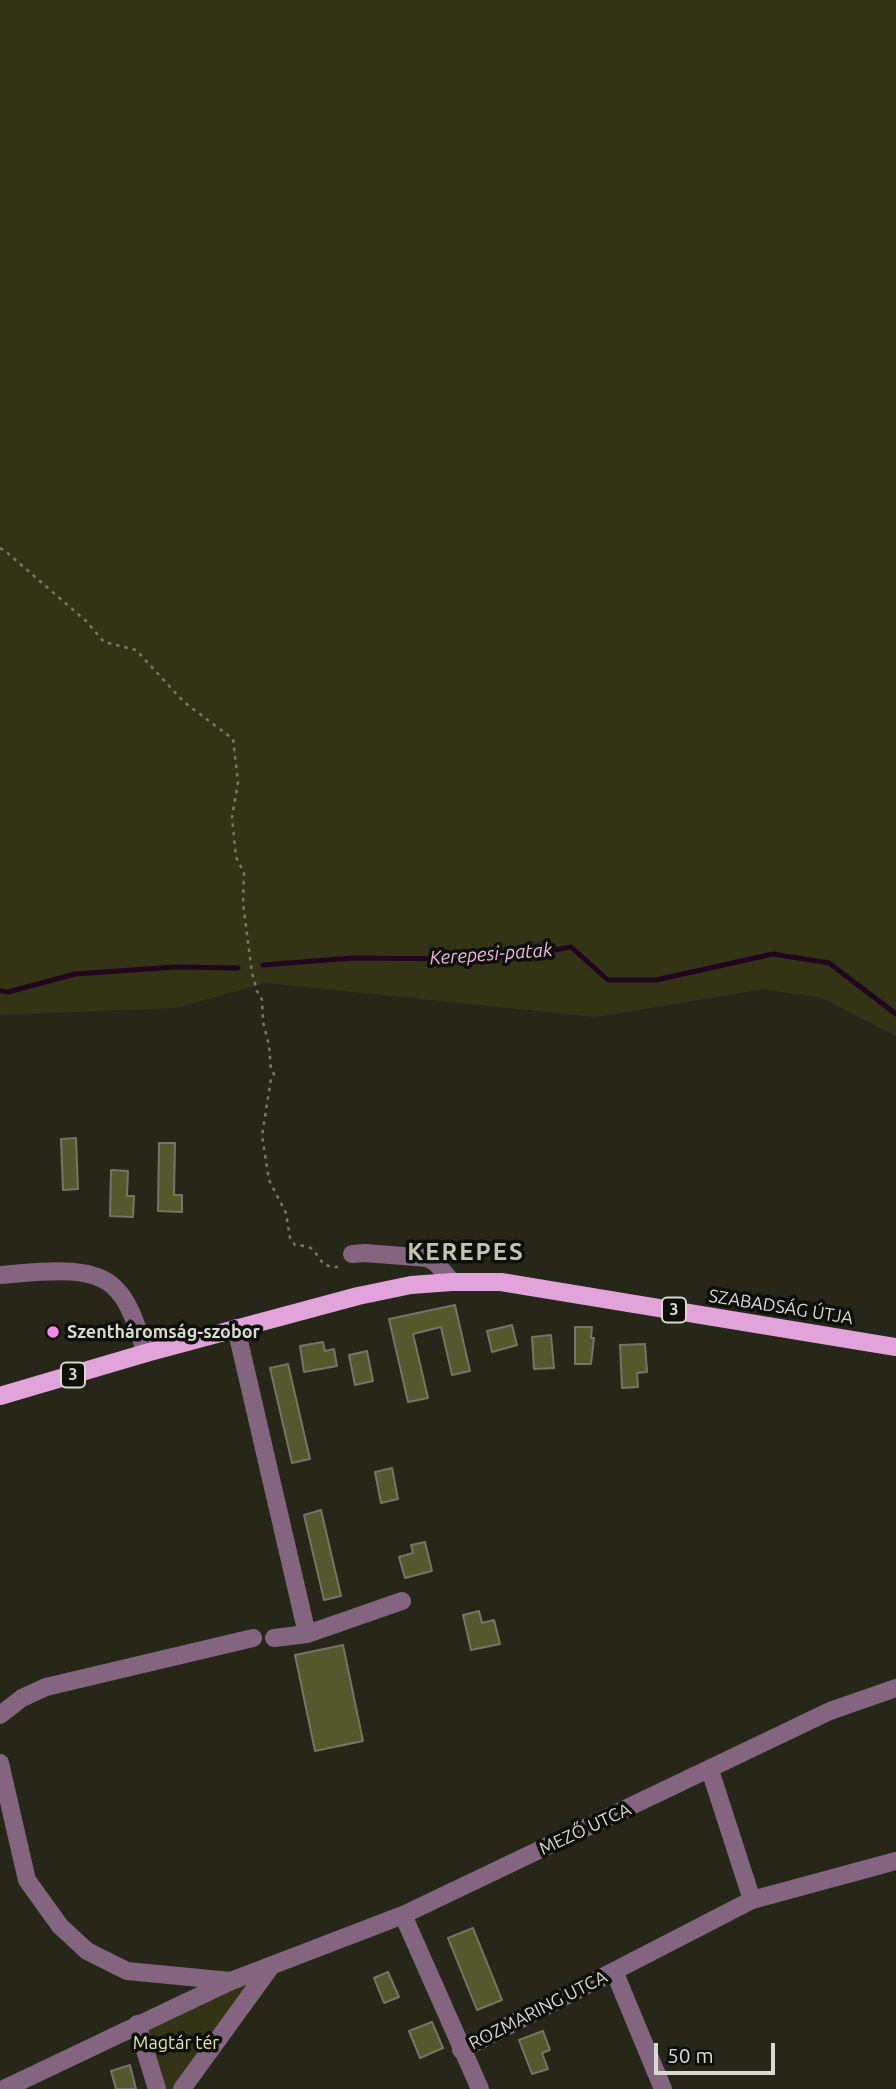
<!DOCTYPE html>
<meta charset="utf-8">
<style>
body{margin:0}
#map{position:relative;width:896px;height:2089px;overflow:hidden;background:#262719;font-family:Ubuntu,sans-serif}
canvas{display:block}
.scale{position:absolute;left:654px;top:2043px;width:121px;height:32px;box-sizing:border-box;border:4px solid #d8d9cf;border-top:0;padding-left:9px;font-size:21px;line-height:24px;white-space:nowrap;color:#d8d9cf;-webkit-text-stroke:5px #0f0f09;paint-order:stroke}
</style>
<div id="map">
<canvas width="896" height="2089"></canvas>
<div class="scale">50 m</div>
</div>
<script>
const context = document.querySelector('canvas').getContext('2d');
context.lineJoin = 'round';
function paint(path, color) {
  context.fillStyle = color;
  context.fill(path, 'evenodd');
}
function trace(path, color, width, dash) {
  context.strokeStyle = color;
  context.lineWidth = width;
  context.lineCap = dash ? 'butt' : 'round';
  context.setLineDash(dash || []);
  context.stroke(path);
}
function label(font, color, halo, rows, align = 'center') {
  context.font = font + ' Ubuntu,sans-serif';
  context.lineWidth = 7;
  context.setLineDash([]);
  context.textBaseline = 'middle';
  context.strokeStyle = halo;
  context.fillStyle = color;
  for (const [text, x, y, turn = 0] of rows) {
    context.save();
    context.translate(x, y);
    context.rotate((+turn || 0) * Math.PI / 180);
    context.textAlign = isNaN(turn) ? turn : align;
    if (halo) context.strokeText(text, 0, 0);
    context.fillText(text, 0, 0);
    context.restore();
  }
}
const green = new Path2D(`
 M 0,0 L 896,0 L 896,1036 L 821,998 L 763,989 L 595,1017 L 266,983 L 175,1008 L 0,1015 Z
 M 272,1965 L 182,2089 L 157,2089 L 137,2024 Z`);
const stream = new Path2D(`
 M 263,965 L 352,958 L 460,959 L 549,951 L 571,947 L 608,980 L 656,980 L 773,954 L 829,963 L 896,1014
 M 0,991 L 8,992 L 75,974 L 175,967 L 238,968`);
const building = new Path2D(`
 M 76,1138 L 78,1189 L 63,1190 L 61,1139 Z
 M 159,1143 L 175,1143 L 174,1195 L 182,1195 L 182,1212 L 158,1211 Z
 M 111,1170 L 128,1171 L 127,1196 L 134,1196 L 133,1217 L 110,1216 Z
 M 455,1305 L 470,1371 L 452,1375 L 441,1327 L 413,1334 L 428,1398 L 408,1402 L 389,1319 Z
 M 512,1325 L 517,1345 L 492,1352 L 487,1331 Z
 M 575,1327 L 592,1327 L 591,1338 L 594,1338 L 591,1364 L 575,1364 Z
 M 551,1335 L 554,1368 L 534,1369 L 532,1337 Z
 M 323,1342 L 325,1351 L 334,1349 L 337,1366 L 304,1372 L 300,1346 Z
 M 645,1344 L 647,1372 L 637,1373 L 638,1387 L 622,1388 L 620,1345 Z
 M 367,1351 L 373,1381 L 355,1385 L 349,1355 Z
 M 288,1364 L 310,1459 L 292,1463 L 270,1368 Z
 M 392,1468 L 398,1499 L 381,1503 L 375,1472 Z
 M 321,1510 L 341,1596 L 324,1600 L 304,1515 Z
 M 425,1542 L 432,1571 L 405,1578 L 399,1557 L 413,1553 L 411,1545 Z
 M 479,1611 L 482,1623 L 494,1620 L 500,1644 L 471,1650 L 463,1615 Z
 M 343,1645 L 363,1741 L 315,1751 L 295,1655 Z
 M 473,1928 L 502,2000 L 477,2010 L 448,1938 Z
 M 388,1972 L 399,1997 L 384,2003 L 374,1978 Z
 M 432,2022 L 443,2048 L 420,2058 L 409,2031 Z
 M 543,2031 L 550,2050 L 542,2053 L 548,2069 L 532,2074 L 519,2040 Z
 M 130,2065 L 136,2089 L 116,2089 L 111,2071 Z`);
const path = new Path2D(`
 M 0,548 L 4,550 L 86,621 L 104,642 L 136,650 L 184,702 L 233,739 L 238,782 L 232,817 L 236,857 L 244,873 L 243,903 L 252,973 L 257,991 L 262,1000 L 263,1022 L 269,1045 L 271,1070 L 274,1074 L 271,1078 L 262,1136 L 269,1180 L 286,1213 L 290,1238 L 295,1245 C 300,1246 308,1245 312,1249 C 323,1261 321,1268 341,1267`);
const minor = new Path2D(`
 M 352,1254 L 365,1253 L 428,1258 L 436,1263 L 452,1282
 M 0,1275 C 33,1273 92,1262 116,1289 C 132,1305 138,1332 146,1353
 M 236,1328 L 307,1634
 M 274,1638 L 307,1634 L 402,1601
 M 0,1715 L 22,1698 L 46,1687 L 253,1638
 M 0,1763 L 27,1880 L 60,1926 L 87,1951 L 127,1971 L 231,1981
 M 710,1770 L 752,1900
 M 403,1915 L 480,2089
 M 614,1971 L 663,2089
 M 137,2024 L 157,2089
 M 461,2050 L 752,1900 L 896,1861
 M 4,2089 L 231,1981 L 403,1915 L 830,1711 L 896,1688
 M 182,2089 L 272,1965`);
const major = new Path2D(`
 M 0,1396 L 146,1353 L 358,1296 L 411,1285 L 452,1282 L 501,1282 L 896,1347`);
const markers = [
 [53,1332,7,"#f689ed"]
];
const shields = [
 [674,1310,24],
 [73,1375,24]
];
const shieldNames = [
 ["3",674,1310],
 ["3",73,1375]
];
const streetNames = [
 ["SZABADSÁG ÚTJA",781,1307,9],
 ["MEZŐ UTCA",585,1829,-25],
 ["ROZMARING UTCA",538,2010,-27]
];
const poiNames = [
 ["Szentháromság-szobor",67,1332]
];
const parkNames = [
 ["Magtár tér",176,2043]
];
const waterNames = [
 ["Kerepesi-patak",491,954,-4]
];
const districtNames = [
 ["KEREPES",466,1252]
];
paint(green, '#333416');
trace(stream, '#21061f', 5);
paint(building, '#55572d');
trace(building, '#747565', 2);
trace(path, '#77786c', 2.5, [3.5, 5]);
trace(minor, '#83657f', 18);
trace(major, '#e1a3da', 18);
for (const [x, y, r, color] of markers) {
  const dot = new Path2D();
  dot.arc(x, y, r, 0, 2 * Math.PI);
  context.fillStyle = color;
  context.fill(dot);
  trace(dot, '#0f0f09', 2.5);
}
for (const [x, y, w] of shields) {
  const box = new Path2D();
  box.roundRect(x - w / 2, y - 12.5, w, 25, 5);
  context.fillStyle = '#0f0f09';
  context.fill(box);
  trace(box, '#d8d9cf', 2);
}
label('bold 16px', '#d8d9cf', null, shieldNames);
label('18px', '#d8d9cf', '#0f0f09', streetNames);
label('bold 18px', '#d8d9cf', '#0f0f09', poiNames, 'left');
label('18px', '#e3e7a0', '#0f0f09', parkNames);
label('italic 19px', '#ecb4e6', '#0f0f09', waterNames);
context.letterSpacing = '2px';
label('bold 24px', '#c3c5b2', '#0f0f09', districtNames);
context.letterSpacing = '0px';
</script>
